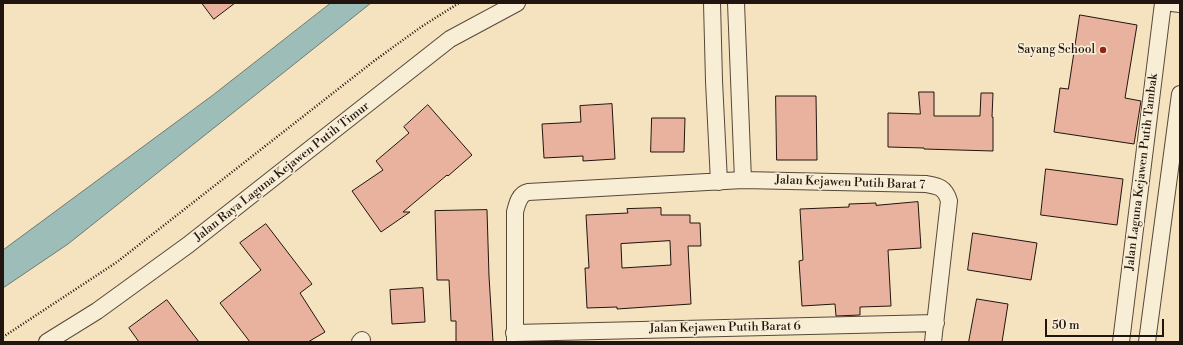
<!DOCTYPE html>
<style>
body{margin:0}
#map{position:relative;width:1183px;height:345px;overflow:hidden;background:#f5e3bf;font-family:"Libre Bodoni",serif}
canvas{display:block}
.frame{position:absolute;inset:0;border:4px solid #22140e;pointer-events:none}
.scale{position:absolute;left:1045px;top:319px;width:119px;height:18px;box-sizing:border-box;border:2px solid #22140e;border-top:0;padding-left:5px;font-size:12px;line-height:14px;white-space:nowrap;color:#22140e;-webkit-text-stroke:3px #f8edd5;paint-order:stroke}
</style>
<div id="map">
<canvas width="1183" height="345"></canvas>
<div class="frame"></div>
<div class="scale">50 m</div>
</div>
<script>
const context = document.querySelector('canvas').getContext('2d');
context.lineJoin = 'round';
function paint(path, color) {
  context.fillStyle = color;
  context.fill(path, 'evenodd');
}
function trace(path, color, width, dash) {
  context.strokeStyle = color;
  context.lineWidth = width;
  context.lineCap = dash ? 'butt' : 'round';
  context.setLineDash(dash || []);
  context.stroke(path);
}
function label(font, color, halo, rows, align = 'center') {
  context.font = font + ' "Libre Bodoni",serif';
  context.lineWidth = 3.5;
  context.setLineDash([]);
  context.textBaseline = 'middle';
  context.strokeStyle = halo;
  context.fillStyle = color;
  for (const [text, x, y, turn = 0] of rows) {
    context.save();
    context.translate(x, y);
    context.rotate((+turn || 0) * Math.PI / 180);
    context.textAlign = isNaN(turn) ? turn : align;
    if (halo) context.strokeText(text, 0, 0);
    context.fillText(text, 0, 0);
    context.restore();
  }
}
const water = new Path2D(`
 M 331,3 L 371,3 L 68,244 L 3,288 L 3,250 L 213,95 Z`);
const building = new Path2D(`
 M 202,3 L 235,3 L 214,19 Z
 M 1080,15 L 1137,25 L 1125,98 L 1141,101 L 1134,144 L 1054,132 L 1060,88 L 1068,89 Z
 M 919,92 L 934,92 L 934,116 L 980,116 L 981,93 L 993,93 L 992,117 L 993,117 L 993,151 L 924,149 L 924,148 L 888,147 L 888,113 L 920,114 Z
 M 776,96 L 816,96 L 817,160 L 777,160 Z
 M 612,104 L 615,159 L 583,161 L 583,156 L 544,158 L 542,124 L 581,122 L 580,106 Z
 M 428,105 L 472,155 L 448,176 L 447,175 L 403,212 L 410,212 L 381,232 L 352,191 L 383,170 L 376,161 L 409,133 L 404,127 Z
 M 652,118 L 685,118 L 684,152 L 651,152 Z
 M 1046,169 L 1123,179 L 1117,225 L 1041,215 Z
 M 918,202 L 921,248 L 888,250 L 891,306 L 860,307 L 860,315 L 836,316 L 835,304 L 802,306 L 799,261 L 803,260 L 800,209 L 849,207 L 849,204 L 876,203 L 876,205 Z
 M 661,208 L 661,215 L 690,215 L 690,223 L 700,223 L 701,246 L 688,246 L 691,304 L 617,309 L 617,307 L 587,308 L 585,268 L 589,268 L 586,215 L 628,213 L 627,209 ZM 670,241 L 671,265 L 622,268 L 621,244 Z
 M 487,210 L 489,276 L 493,342 L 456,342 L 456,321 L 451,321 L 449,280 L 437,280 L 435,211 Z
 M 266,224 L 312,284 L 300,293 L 325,332 L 308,342 L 250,342 L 220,303 L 261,270 L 240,243 Z
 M 973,233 L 1037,243 L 1031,280 L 968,270 Z
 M 423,288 L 425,322 L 392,324 L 390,290 Z
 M 977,299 L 1008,304 L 1002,342 L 969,342 Z
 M 167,300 L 199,342 L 139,342 L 129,328 Z`);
const path = new Path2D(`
 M 3,337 L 117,262 L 374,61 L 421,27 L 459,3`);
const street = new Path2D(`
 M 712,3 L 714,81 L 719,182
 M 736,3 L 743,180
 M 1172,3 L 1180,4
 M 514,333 L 936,323
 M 47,342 L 97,311 L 188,245 L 450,39 L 517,3
 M 360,342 L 362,340
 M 515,342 L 515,212 C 517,204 519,194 528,192 L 743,180 L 926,184 C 938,186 945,187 949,201 L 933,342
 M 1121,342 L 1163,3
 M 1147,342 L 1180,94`);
const markers = [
 [1103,50,4,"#8f2418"]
];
const poiNames = [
 ["Sayang School",1095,50]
];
const streetNames = [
 ["Jalan Raya Laguna Kejawen Putih Timur",282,172,-38],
 ["Jalan Laguna Kejawen Putih Tambak",1142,172,-83],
 ["Jalan Kejawen Putih Barat 7",850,183,2],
 ["Jalan Kejawen Putih Barat 6",725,328,-1]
];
paint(water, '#9dbdb8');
trace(water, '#6c7974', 1);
paint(building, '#e8b29e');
trace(building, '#22140e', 1);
trace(street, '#57483a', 18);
trace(path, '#22140e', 2.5, [1, 2]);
trace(street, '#f8edd5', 16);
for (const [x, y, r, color] of markers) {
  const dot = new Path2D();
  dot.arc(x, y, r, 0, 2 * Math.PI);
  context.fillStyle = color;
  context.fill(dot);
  trace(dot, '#f8edd5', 1.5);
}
label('12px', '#22140e', '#f8edd5', poiNames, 'right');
label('12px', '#22140e', '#f8edd5', streetNames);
</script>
